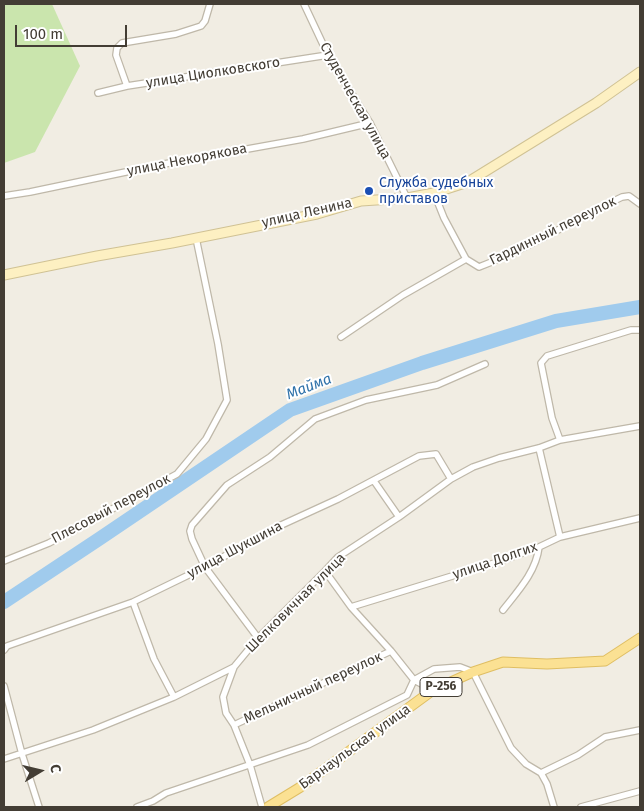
<!DOCTYPE html>
<meta charset="utf-8">
<style>
body{margin:0}
#map{position:relative;width:644px;height:811px;overflow:hidden;background:#f1ede3;font-family:"Fira Sans",sans-serif}
canvas{display:block}
.frame{position:absolute;inset:0;border:5px solid #433d34;pointer-events:none}
.north{position:absolute;left:15px;top:746px;width:50px;height:50px;-webkit-text-stroke:4px #fff;paint-order:stroke;rotate:81deg;font-size:14px;font-weight:700;line-height:20px;text-align:center;color:#433d34}
.north::after{content:'';display:block;margin:auto;width:18px;height:22px;background:#433d34;clip-path:polygon(50% 0,100% 100%,50% 72%,0 100%)}
.scale{position:absolute;left:15px;top:25px;width:112px;height:22px;box-sizing:border-box;border:2px solid #433d34;border-top:0;padding-left:6px;font-size:15px;line-height:18px;white-space:nowrap;color:#433d34;-webkit-text-stroke:4px #fff;paint-order:stroke}
</style>
<div id="map">
<canvas width="644" height="811"></canvas>
<div class="frame"></div>
<div class="north">С</div>
<div class="scale">100 m</div>
</div>
<script>
const context = document.querySelector('canvas').getContext('2d');
context.lineJoin = 'round';
function paint(path, color) {
  context.fillStyle = color;
  context.fill(path, 'evenodd');
}
function trace(path, color, width, dash) {
  context.strokeStyle = color;
  context.lineWidth = width;
  context.lineCap = dash ? 'butt' : 'round';
  context.setLineDash(dash || []);
  context.stroke(path);
}
function label(font, color, halo, rows, align = 'center') {
  context.font = font + ' "Fira Sans",sans-serif';
  context.lineWidth = 4;
  context.setLineDash([]);
  context.textBaseline = 'middle';
  context.strokeStyle = halo;
  context.fillStyle = color;
  for (const [text, x, y, turn = 0] of rows) {
    context.save();
    context.translate(x, y);
    context.rotate((+turn || 0) * Math.PI / 180);
    context.textAlign = isNaN(turn) ? turn : align;
    if (halo) context.strokeText(text, 0, 0);
    context.fillText(text, 0, 0);
    context.restore();
  }
}
const green = new Path2D(`
 M 4,4 L 52,4 L 80,66 L 35,152 L 4,163 Z`);
const river = new Path2D(`
 M 4,602 L 99,539 L 290,410 L 422,363 L 556,321 L 640,307`);
const street = new Path2D(`
 M 304,4 L 328,55 L 370,123 L 407,198
 M 127,86 L 116,55 L 117,48 L 122,43 L 176,34 L 201,26 L 205,21 L 210,4
 M 98,93 L 127,86 L 328,55
 M 434,193 L 444,218 L 466,259 L 479,267 C 529,248 574,220 622,197 L 629,196 L 640,204
 M 4,196 L 30,192 L 164,164 L 303,139 L 370,123
 M 341,337 L 403,295 L 466,259
 M 560,440 L 552,418 L 541,363 L 547,356 L 631,330 L 640,330
 M 539,448 L 560,537
 M 374,481 L 399,517
 M 4,561 L 49,543 L 177,474 L 206,439 L 227,400 L 218,344 L 196,238
 M 325,571 L 351,607 L 391,651 L 414,680 L 433,690
 M 133,602 L 154,659 L 174,697
 M 351,607 L 498,562 L 539,547 L 560,537 L 640,518
 M 503,610 C 518,591 536,572 539,547
 M 258,638 L 205,567 L 192,539 L 190,531 L 192,525 L 227,485 L 270,457 L 315,419 L 366,400 L 437,385 L 485,364
 M 4,650 L 7,646 L 133,602 L 205,567 L 277,527 L 338,499 L 419,456 L 436,454 L 451,479
 M 234,667 L 223,697 L 226,713 L 234,725 L 250,765 L 262,807
 M 4,686 L 22,754 L 39,807
 M 234,725 L 391,651
 M 4,759 L 93,730 L 174,697 L 234,667 L 258,638 L 325,571 L 338,557 L 399,517 L 451,479 L 473,467 L 499,458 L 539,448 L 560,440 L 640,426
 M 541,773 L 578,755 L 605,737 L 640,730
 M 137,807 L 153,801 L 166,793 L 308,745 L 407,695 L 414,680 L 434,669 L 460,667 L 473,672 L 511,748 L 526,764 L 541,773 L 547,784 L 554,807
 M 581,807 L 640,791`);
const secondary = new Path2D(`
 M 4,275 L 97,256 L 172,243 L 317,214 L 361,201 L 407,198 L 434,193 L 468,182 L 596,103 L 640,72`);
const primary = new Path2D(`
 M 268,807 L 299,788 L 433,690 L 473,672 L 503,662 L 547,664 L 605,661 L 640,638`);
const markers = [
 [369,191,5,"#1a4fb4"]
];
const shields = [
 [441,687,42]
];
const shieldNames = [
 ["Р-256",441,687]
];
const streetNames = [
 ["улица Циолковского",213,73,-9],
 ["Студенческая улица",355,101,61],
 ["улица Некорякова",187,160,-11],
 ["улица Ленина",307,213,-13],
 ["Гардинный переулок",553,231,-26],
 ["Плесовый переулок",111,509,-28],
 ["улица Шукшина",235,550,-28],
 ["улица Долгих",495,561,-19],
 ["Шелковичная улица",296,603,-45],
 ["Мельничный переулок",313,688,-25],
 ["Барнаульская улица",355,747,-36]
];
const transitNames = [
 ["Служба судебных",379,183],
 ["приставов",379,199]
];
const waterNames = [
 ["Майма",309,387,-21]
];
paint(green, '#cae5ad');
trace(river, '#a0cbed', 14);
trace(street, '#bfb8a9', 8);
trace(secondary, '#d0c294', 11);
trace(primary, '#dfbe63', 11);
trace(street, '#fff', 5.5);
trace(secondary, '#fdf0c2', 9);
trace(primary, '#fbe193', 9);
for (const [x, y, r, color] of markers) {
  const dot = new Path2D();
  dot.arc(x, y, r, 0, 2 * Math.PI);
  context.fillStyle = color;
  context.fill(dot);
  trace(dot, '#fff', 2);
}
for (const [x, y, w] of shields) {
  const box = new Path2D();
  box.roundRect(x - w / 2, y - 9.5, w, 19, 4);
  context.fillStyle = '#fff';
  context.fill(box);
  trace(box, '#433d34', 1);
}
label('bold 12px', '#433d34', null, shieldNames);
label('14px', '#433d34', '#fff', streetNames);
label('14px', '#164399', '#fff', transitNames, 'left');
label('italic 15px', '#3173aa', '#fff', waterNames);
</script>
